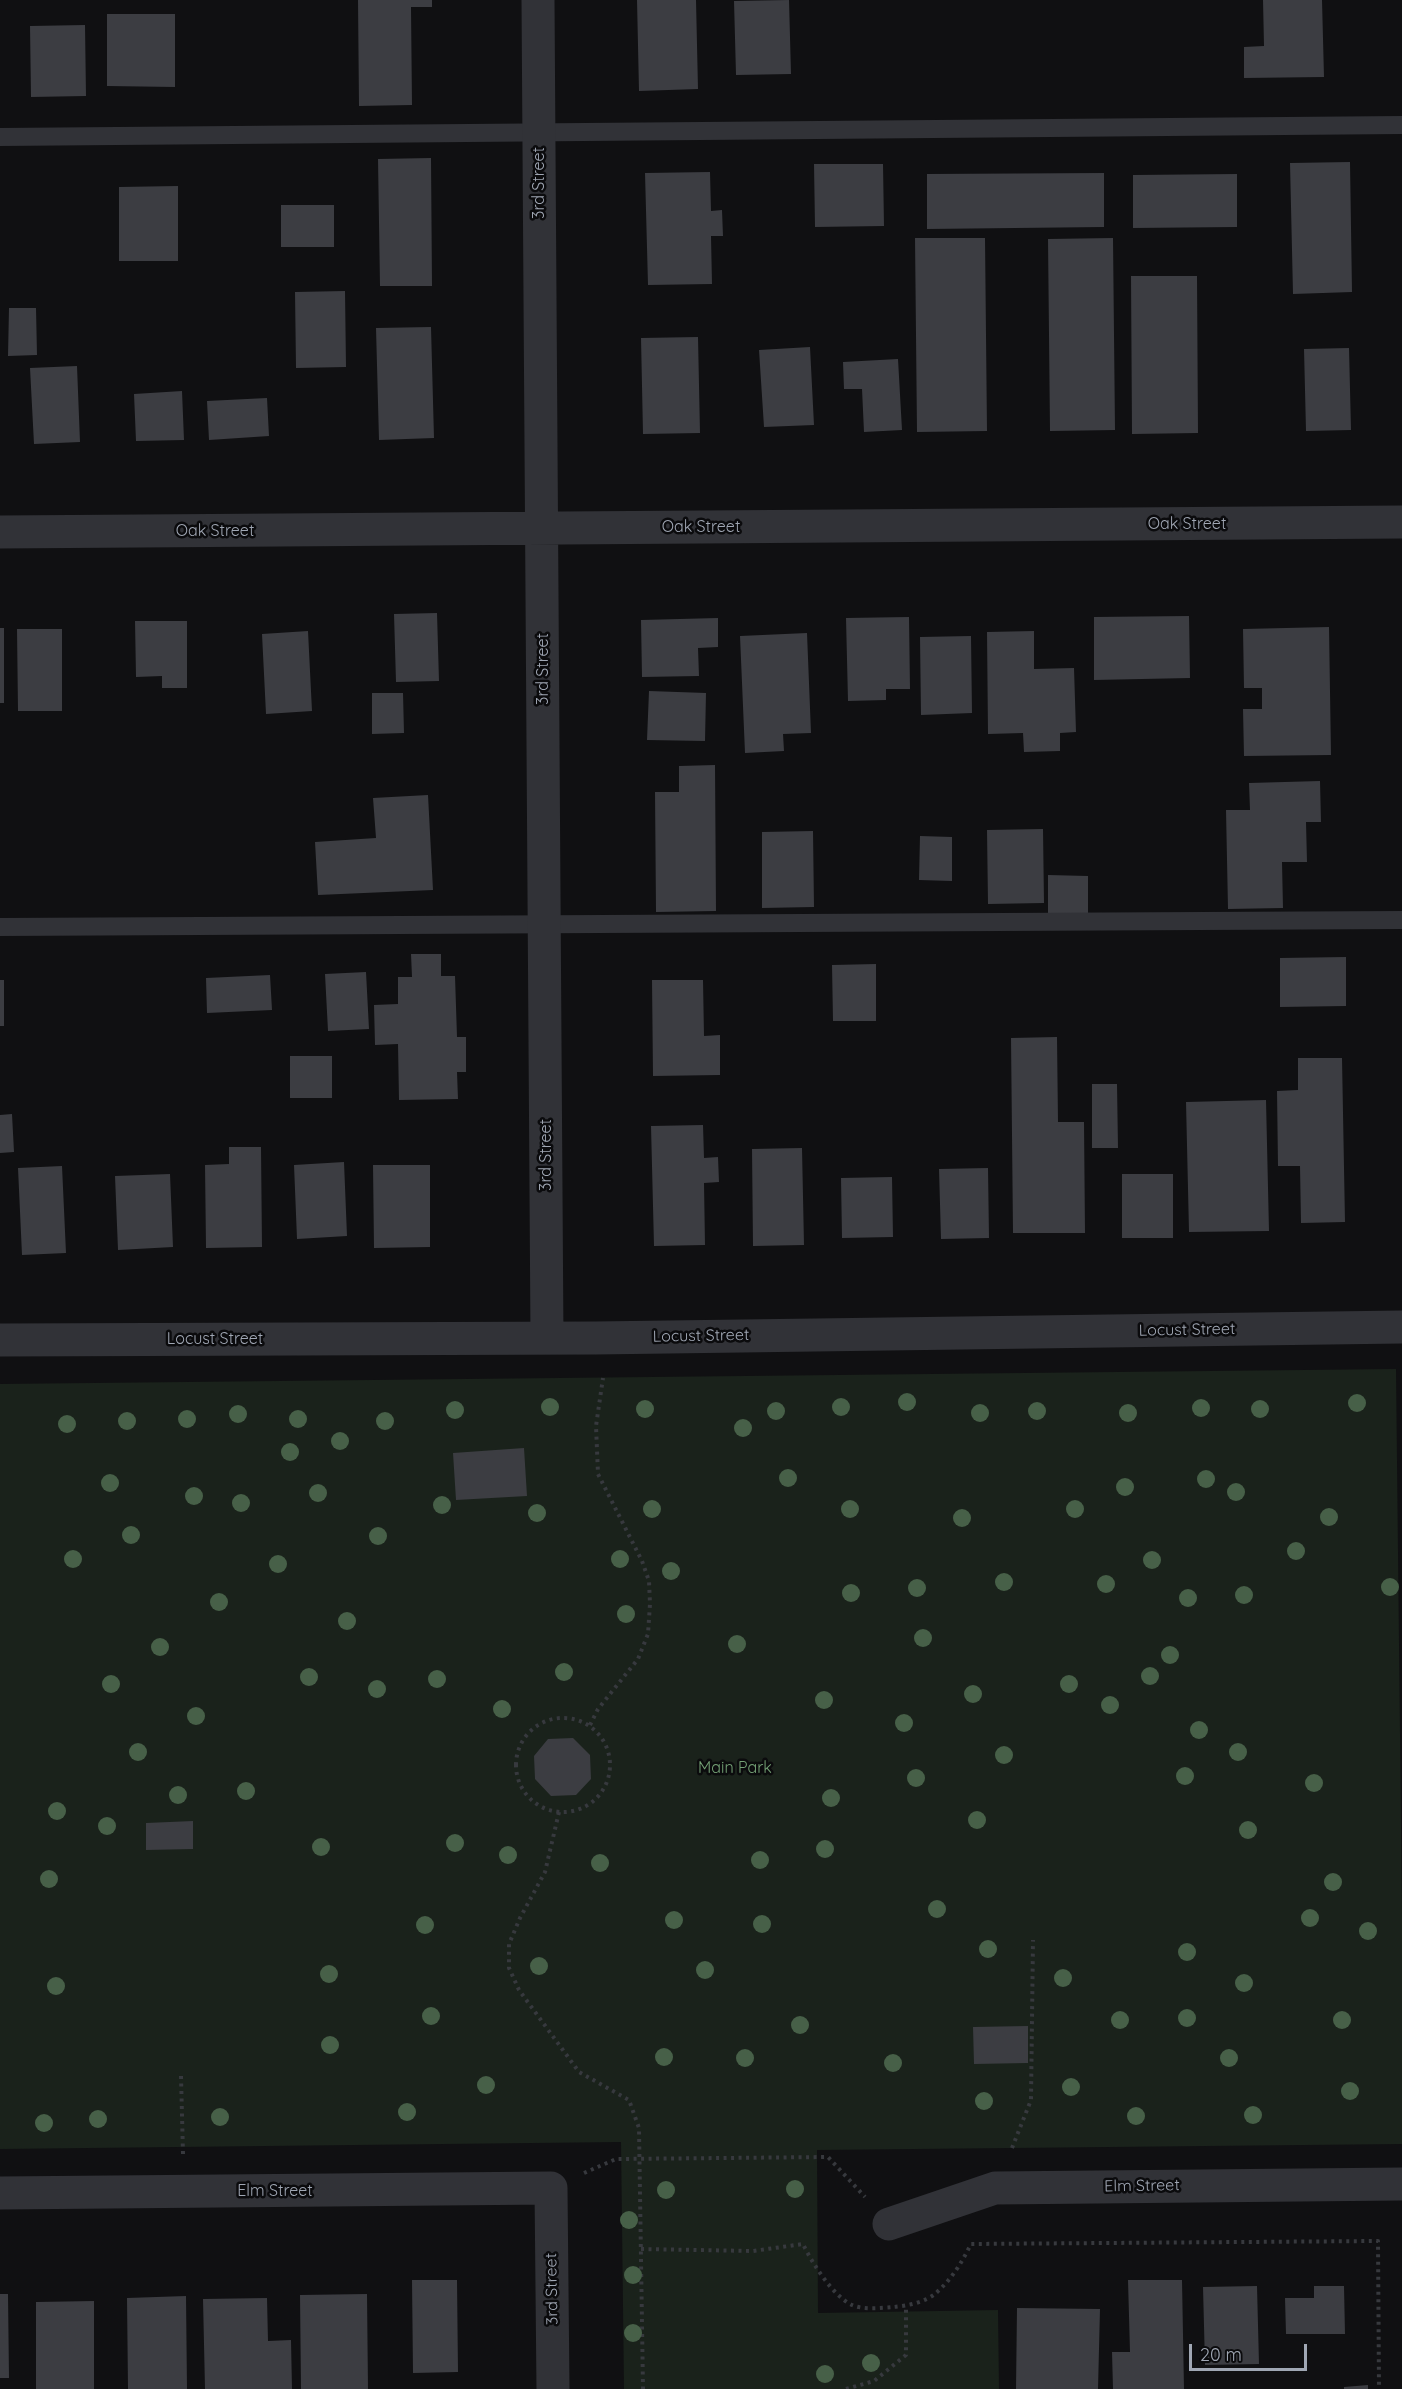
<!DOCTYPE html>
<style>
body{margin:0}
#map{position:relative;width:1402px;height:2389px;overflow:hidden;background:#101012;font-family:Quicksand,sans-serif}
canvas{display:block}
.scale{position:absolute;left:1189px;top:2344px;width:118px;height:27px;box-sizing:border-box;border:3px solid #a0a7b4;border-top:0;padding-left:8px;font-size:18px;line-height:21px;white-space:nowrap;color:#a0a7b4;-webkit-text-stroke:4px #0b0b0d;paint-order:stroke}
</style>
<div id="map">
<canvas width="1402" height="2389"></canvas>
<div class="scale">20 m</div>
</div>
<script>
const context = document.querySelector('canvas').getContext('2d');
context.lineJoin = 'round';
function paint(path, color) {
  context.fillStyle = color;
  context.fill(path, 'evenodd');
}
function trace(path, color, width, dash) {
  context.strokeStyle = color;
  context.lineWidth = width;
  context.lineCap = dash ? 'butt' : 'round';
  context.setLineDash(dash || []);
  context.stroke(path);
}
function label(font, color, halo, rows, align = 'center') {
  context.font = font + ' Quicksand,sans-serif';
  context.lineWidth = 5;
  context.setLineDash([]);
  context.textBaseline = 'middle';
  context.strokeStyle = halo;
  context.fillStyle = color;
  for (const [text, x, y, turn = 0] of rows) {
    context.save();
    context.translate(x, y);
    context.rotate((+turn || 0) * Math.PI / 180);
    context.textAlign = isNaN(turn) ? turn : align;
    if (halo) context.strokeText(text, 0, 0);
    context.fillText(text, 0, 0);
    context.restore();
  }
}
const green = new Path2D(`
 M 1396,1369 L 1402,1917 L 1402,2144 L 817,2150 L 818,2313 L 998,2310 L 999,2389 L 624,2389 L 621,2142 L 0,2149 L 0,1384 Z`);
const building = new Path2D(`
 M 358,0 L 432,0 L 432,7 L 411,7 L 412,105 L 359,106 Z
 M 637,0 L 696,0 L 698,89 L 639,91 Z
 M 789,0 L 791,74 L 736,75 L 734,1 Z
 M 1263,0 L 1322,0 L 1324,77 L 1244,78 L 1244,47 L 1264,46 Z
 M 107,14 L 175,14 L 175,87 L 107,86 Z
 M 85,25 L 86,96 L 31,97 L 30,26 Z
 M 431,158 L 432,286 L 380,286 L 378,159 Z
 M 1350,162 L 1352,292 L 1293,294 L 1290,163 Z
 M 814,164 L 883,164 L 884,226 L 815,227 Z
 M 710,172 L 711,211 L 722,210 L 723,236 L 711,236 L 712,284 L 648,285 L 645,173 Z
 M 1104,173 L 1104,227 L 927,229 L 927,174 Z
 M 1237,174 L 1237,227 L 1133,228 L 1133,175 Z
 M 178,186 L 178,261 L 119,261 L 119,187 Z
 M 281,205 L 334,205 L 334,247 L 281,247 Z
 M 915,238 L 985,238 L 987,431 L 917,432 Z
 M 1113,238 L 1115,430 L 1050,431 L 1048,239 Z
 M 1131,276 L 1197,276 L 1198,433 L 1132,434 Z
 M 345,291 L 346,367 L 296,368 L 295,292 Z
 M 9,308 L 36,308 L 37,355 L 8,356 Z
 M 431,327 L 434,438 L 379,440 L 376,328 Z
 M 698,337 L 700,433 L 643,434 L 641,338 Z
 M 810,347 L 814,425 L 764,427 L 759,350 Z
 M 1349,348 L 1351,430 L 1306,431 L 1304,349 Z
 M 898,359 L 902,430 L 864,432 L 862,389 L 844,389 L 843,362 Z
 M 77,366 L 80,442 L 34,444 L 30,368 Z
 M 182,391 L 184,440 L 136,441 L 134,394 Z
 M 267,398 L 269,436 L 209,440 L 207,401 Z
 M 437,613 L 439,681 L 396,682 L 394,614 Z
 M 1189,616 L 1190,678 L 1094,680 L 1094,617 Z
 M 909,617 L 910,689 L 886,689 L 886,700 L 848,701 L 846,618 Z
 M 718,618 L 718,647 L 698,648 L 699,676 L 642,677 L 641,620 Z
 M 135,621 L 187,621 L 187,688 L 162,688 L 162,676 L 136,677 Z
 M 1329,627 L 1331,755 L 1244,756 L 1243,709 L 1262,709 L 1262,688 L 1244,688 L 1243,629 Z
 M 0,628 L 4,628 L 4,703 L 0,703 Z
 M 17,629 L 62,629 L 62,711 L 18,711 Z
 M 308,631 L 312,711 L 266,714 L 262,634 Z
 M 1034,631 L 1034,669 L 1074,668 L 1076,732 L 1060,733 L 1060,751 L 1024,752 L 1023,733 L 988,734 L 987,632 Z
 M 807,633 L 811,733 L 783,734 L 784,751 L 745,753 L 740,636 Z
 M 971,636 L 972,713 L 921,715 L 920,637 Z
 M 649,691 L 706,693 L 705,741 L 647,740 Z
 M 372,693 L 403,693 L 404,733 L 372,734 Z
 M 715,765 L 716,911 L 656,912 L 655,792 L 679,792 L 679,766 Z
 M 1320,781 L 1321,822 L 1306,822 L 1307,862 L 1282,862 L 1283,908 L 1228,909 L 1226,810 L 1250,810 L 1249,783 Z
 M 428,795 L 433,890 L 318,895 L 315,842 L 376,838 L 373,798 Z
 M 1043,829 L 1044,903 L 988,904 L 987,830 Z
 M 813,831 L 814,907 L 762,908 L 762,832 Z
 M 920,836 L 952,837 L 952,881 L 919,880 Z
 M 1048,875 L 1088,876 L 1088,915 L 1048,915 Z
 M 411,954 L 441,954 L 441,976 L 455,976 L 457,1037 L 466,1037 L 466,1072 L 457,1072 L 458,1099 L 399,1100 L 398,1044 L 375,1045 L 374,1005 L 398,1004 L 398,977 L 412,977 Z
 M 1346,957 L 1346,1006 L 1280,1007 L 1280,958 Z
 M 876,964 L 876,1021 L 833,1021 L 832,965 Z
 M 366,972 L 369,1029 L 328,1031 L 325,974 Z
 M 270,975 L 272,1010 L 207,1013 L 206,978 Z
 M 0,980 L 4,980 L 4,1026 L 0,1026 Z
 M 652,980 L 703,980 L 704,1036 L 720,1035 L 720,1075 L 653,1076 Z
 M 1057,1037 L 1058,1122 L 1084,1122 L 1085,1233 L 1013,1233 L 1011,1038 Z
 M 290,1056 L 332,1056 L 332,1098 L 290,1098 Z
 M 1298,1058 L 1342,1058 L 1345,1222 L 1301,1223 L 1300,1166 L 1278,1166 L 1277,1091 L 1298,1090 Z
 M 1092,1084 L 1117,1084 L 1118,1148 L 1092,1148 Z
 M 1266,1100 L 1269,1231 L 1189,1232 L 1186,1102 Z
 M 12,1114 L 14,1152 L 0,1153 L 0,1115 Z
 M 703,1125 L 704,1158 L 718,1157 L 719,1182 L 704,1183 L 705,1245 L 654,1246 L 651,1126 Z
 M 229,1147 L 261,1147 L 262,1247 L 206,1248 L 205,1165 L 229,1164 Z
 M 802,1148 L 804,1245 L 753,1246 L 752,1149 Z
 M 344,1162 L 347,1236 L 297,1239 L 294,1165 Z
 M 373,1165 L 430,1165 L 430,1247 L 374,1248 Z
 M 62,1166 L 66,1253 L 22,1255 L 18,1168 Z
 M 988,1168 L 989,1238 L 941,1239 L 939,1169 Z
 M 170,1174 L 173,1247 L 118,1250 L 115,1176 Z
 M 1122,1174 L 1173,1174 L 1173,1238 L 1122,1238 Z
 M 892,1177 L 893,1237 L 842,1238 L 841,1178 Z
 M 524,1448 L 527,1496 L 456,1500 L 453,1453 Z
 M 573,1738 L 590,1755 L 591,1779 L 576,1795 L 551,1796 L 535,1779 L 534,1756 L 548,1739 Z
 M 193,1821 L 193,1849 L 146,1850 L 146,1823 Z
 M 1028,2026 L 1028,2063 L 974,2064 L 973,2027 Z
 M 412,2280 L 457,2280 L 458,2372 L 413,2373 Z
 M 1128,2280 L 1182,2280 L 1184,2389 L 1113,2389 L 1112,2352 L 1130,2352 Z
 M 1257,2286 L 1259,2364 L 1205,2365 L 1203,2287 Z
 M 1314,2286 L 1344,2286 L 1345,2334 L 1286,2334 L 1285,2298 L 1314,2298 Z
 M 0,2294 L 8,2294 L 9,2378 L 0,2378 Z
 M 367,2294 L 368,2389 L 301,2389 L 300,2295 Z
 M 186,2296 L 187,2389 L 128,2389 L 127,2298 Z
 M 267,2298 L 268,2341 L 291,2340 L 292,2389 L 205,2389 L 203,2299 Z
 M 94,2301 L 94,2389 L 36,2389 L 36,2302 Z
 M 1017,2308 L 1100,2309 L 1098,2389 L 1016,2389 Z
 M 1368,2385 L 1368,2389 L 1344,2389 L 1344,2387 Z`);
const path = new Path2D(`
 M516 1765a47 47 0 1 1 94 0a47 47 0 1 1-94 0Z
 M 590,1725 L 598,1709 L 638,1659 L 648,1634 L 650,1604 L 649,1581 L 642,1561 L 598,1474 L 596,1426 L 603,1378
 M 559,1812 L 545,1872 L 520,1918 L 509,1944 L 509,1968 L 519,1990 L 579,2072 L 629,2100 L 639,2128 L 643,2389
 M 181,2076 L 183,2154
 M 1012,2148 L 1031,2100 L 1033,1940
 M 584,2173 L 616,2159 L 828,2157 L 865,2197
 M 641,2249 L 753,2251 L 803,2244 C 812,2263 833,2296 852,2305 C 863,2310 881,2308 893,2307 C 907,2306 926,2302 936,2293 C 952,2279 962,2262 971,2244 L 1378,2241 L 1379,2389
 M 846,2389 L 874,2381 L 906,2355 L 906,2306`);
const lane = new Path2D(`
 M 0,137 L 1402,125
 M 0,927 L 1402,920`);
const street = new Path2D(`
 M 538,0 L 547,1338
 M 0,532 L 1402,522
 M 0,1340 L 595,1338 L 1402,1327
 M 0,2193 L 551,2188 L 553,2389
 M 889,2224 L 995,2188 L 1402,2184`);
const trees = [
 [907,1402],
 [1357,1403],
 [550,1407],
 [841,1407],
 [1201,1408],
 [645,1409],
 [1260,1409],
 [455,1410],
 [776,1411],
 [1037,1411],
 [980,1413],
 [1128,1413],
 [238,1414],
 [187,1419],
 [298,1419],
 [127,1421],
 [385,1421],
 [67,1424],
 [743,1428],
 [340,1441],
 [290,1452],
 [788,1478],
 [1206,1479],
 [110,1483],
 [1125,1487],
 [1236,1492],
 [318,1493],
 [194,1496],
 [241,1503],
 [442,1505],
 [652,1509],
 [850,1509],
 [1075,1509],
 [537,1513],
 [1329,1517],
 [962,1518],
 [131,1535],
 [378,1536],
 [1296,1551],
 [73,1559],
 [620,1559],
 [1152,1560],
 [278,1564],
 [671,1571],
 [1004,1582],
 [1106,1584],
 [1390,1587],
 [917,1588],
 [851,1593],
 [1244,1595],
 [1188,1598],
 [219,1602],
 [626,1614],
 [347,1621],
 [923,1638],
 [737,1644],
 [160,1647],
 [1170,1655],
 [564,1672],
 [1150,1676],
 [309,1677],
 [437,1679],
 [111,1684],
 [1069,1684],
 [377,1689],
 [973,1694],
 [824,1700],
 [1110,1705],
 [502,1709],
 [196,1716],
 [904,1723],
 [1199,1730],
 [138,1752],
 [1238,1752],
 [1004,1755],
 [1185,1776],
 [916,1778],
 [1314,1783],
 [246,1791],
 [178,1795],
 [831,1798],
 [57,1811],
 [977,1820],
 [107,1826],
 [1248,1830],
 [455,1843],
 [321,1847],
 [825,1849],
 [508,1855],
 [760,1860],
 [600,1863],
 [49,1879],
 [1333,1882],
 [937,1909],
 [1310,1918],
 [674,1920],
 [762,1924],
 [425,1925],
 [1368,1931],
 [988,1949],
 [1187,1952],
 [539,1966],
 [705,1970],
 [329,1974],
 [1063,1978],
 [1244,1983],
 [56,1986],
 [431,2016],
 [1187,2018],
 [1120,2020],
 [1342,2020],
 [800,2025],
 [330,2045],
 [664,2057],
 [745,2058],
 [1229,2058],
 [893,2063],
 [486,2085],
 [1071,2087],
 [1350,2091],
 [984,2101],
 [407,2112],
 [1253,2115],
 [1136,2116],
 [220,2117],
 [98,2119],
 [44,2123],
 [795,2189],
 [666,2190],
 [629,2220],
 [633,2275],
 [633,2333],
 [871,2363],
 [825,2374]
];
const streetNames = [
 ["3rd Street",539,183,-90],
 ["Oak Street",1187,524],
 ["Oak Street",701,527],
 ["Oak Street",215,531],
 ["3rd Street",543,669,-90],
 ["3rd Street",546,1155,-90],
 ["Locust Street",1187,1330,-1],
 ["Locust Street",701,1336,-1],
 ["Locust Street",215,1339],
 ["Elm Street",1142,2186,-1],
 ["Elm Street",275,2191],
 ["3rd Street",552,2289,-91]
];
const parkNames = [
 ["Main Park",735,1768]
];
paint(green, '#1a221b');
paint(building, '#3c3d42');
trace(path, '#37393e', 4, [3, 4.5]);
trace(lane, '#313237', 18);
trace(street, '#313237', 33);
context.fillStyle = '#476048';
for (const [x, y] of trees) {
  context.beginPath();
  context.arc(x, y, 9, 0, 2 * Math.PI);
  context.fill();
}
label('16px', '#a0a7b4', '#0b0b0d', streetNames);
label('16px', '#74a175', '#0b0b0d', parkNames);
</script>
